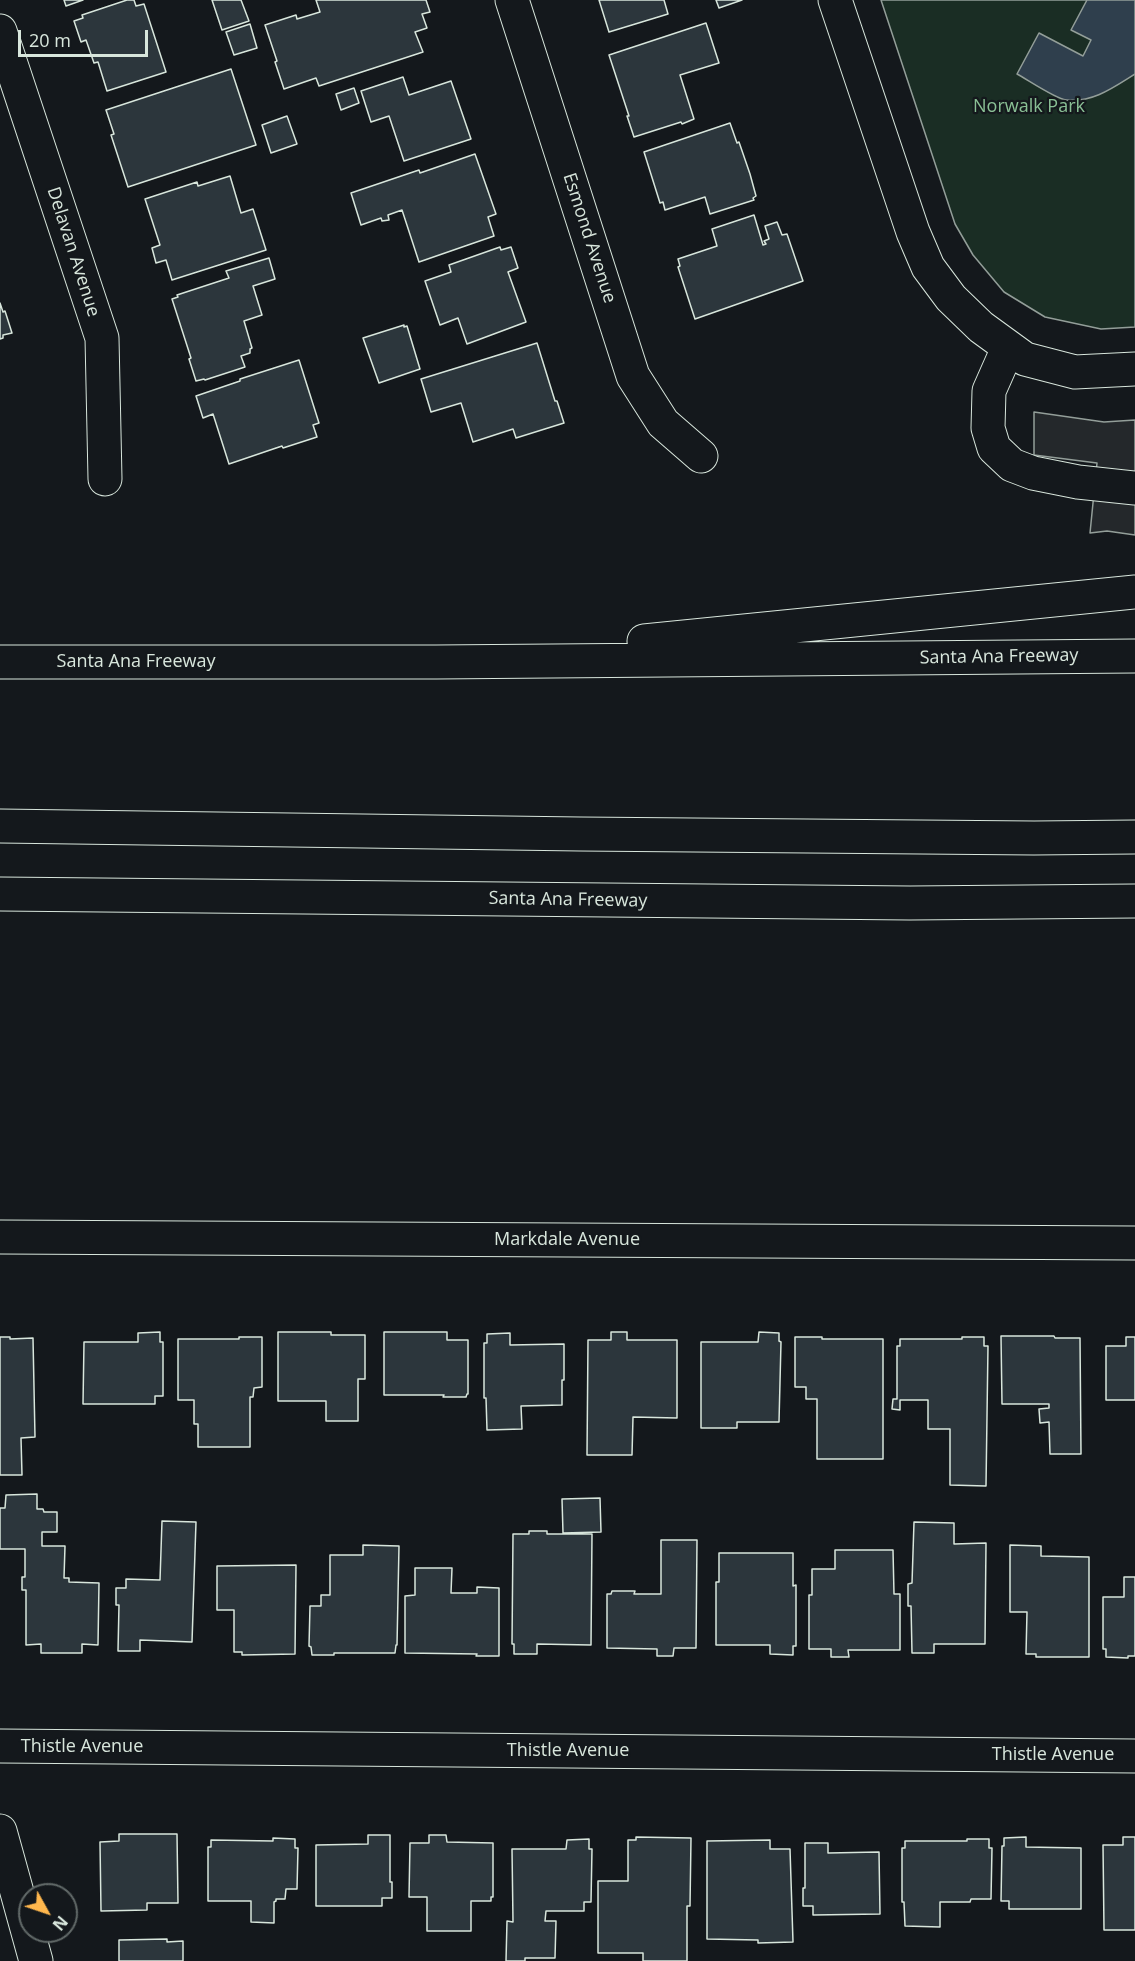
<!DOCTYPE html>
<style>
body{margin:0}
#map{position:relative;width:1135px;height:1961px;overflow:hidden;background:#14181c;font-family:"Open Sans",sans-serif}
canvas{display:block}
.north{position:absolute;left:18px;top:1883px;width:60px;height:60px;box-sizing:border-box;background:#14181c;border:2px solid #626a69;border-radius:50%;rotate:130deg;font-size:16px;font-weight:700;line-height:24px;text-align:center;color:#d8e6dc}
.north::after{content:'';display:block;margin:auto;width:21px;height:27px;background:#ffb74d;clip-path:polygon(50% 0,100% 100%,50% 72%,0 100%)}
.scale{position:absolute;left:18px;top:30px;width:130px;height:27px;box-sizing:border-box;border:3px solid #d8e6dc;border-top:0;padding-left:8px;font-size:18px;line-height:21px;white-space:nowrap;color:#d8e6dc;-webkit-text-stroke:4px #14181c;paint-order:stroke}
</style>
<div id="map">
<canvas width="1135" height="1961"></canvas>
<div class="north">N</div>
<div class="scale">20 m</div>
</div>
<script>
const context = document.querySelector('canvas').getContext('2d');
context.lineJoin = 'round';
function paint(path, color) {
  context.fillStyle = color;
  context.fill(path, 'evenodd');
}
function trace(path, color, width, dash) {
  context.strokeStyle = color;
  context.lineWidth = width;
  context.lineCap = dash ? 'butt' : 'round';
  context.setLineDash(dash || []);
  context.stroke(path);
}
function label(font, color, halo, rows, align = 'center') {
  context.font = font + ' "Open Sans",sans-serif';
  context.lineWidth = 4.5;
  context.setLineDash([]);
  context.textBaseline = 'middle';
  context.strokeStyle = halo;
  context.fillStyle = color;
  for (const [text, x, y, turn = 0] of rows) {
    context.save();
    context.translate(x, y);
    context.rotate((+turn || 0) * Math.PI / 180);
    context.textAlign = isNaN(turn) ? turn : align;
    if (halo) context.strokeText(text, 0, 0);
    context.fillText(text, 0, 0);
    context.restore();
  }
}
const green = new Path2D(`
 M 881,0 L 1135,0 L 1135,327 L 1101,329 L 1045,317 L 1004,292 L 973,255 L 955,224 Z`);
const parking = new Path2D(`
 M 1034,412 L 1104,422 L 1135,420 L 1135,535 L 1107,531 L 1090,533 L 1097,463 L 1034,455 Z`);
const water = new Path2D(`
 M 1087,0 L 1135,0 L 1135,74 C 1114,87 1093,103 1066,100 C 1056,99 1028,80 1017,74 L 1039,33 L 1083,56 L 1091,40 L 1071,30 Z`);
const building = new Path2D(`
 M 64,0 L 83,0 L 66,6 Z
 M 127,0 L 134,0 L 136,6 L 144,4 L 166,72 L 107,91 L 98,62 L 94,63 L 86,40 L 81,42 L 74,21 L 83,18 L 82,15 Z
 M 212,0 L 241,0 L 249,21 L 222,30 Z
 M 316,0 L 426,0 L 430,12 L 422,14 L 427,28 L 415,32 L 423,52 L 319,86 L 316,78 L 284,89 L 275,62 L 277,61 L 265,25 L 296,15 L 297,19 L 320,12 Z
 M 599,0 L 664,0 L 668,14 L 609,32 Z
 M 716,0 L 742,0 L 719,8 Z
 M 706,23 L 719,63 L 680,75 L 694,119 L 682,124 L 681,122 L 634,137 L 627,116 L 629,116 L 609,55 Z
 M 250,24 L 257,48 L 234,55 L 226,32 Z
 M 231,69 L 256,145 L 128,187 L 111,135 L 114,134 L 106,110 Z
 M 403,77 L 409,95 L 451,81 L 471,139 L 404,161 L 389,116 L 371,122 L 361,91 Z
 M 354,88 L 359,103 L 341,110 L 336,94 Z
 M 287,116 L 297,144 L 271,153 L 262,125 Z
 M 730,123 L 737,143 L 739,142 L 750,174 L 756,196 L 753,198 L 754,200 L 710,214 L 705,197 L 665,210 L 663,202 L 660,203 L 644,152 Z
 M 475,154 L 496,214 L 488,217 L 494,236 L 419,262 L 402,210 L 388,215 L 389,220 L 382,221 L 381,218 L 361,225 L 351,193 L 419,170 L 420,173 Z
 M 230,176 L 241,213 L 253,209 L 266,250 L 172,280 L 166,260 L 156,263 L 152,248 L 160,245 L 145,199 L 197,182 L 198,186 Z
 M 754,215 L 763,245 L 766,244 L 764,241 L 769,239 L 765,226 L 777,222 L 782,235 L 787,234 L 803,281 L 695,319 L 678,267 L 680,266 L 678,259 L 717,246 L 712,229 Z
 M 500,247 L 501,250 L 511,247 L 518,268 L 508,272 L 526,322 L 467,344 L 458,318 L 440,325 L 425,281 L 451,272 L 449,265 Z
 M 269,258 L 275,279 L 253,286 L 262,315 L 244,321 L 252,348 L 250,349 L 250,353 L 241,356 L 245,367 L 205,380 L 204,379 L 196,381 L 189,359 L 191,358 L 172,299 L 178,297 L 177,295 L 229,278 L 226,271 Z
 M 0,303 L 3,312 L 5,311 L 12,333 L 3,335 L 3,338 L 0,339 Z
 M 404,325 L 404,327 L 407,326 L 420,369 L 379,383 L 363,338 Z
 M 537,343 L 555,401 L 557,401 L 564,423 L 516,438 L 513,429 L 473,442 L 461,403 L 431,412 L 421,379 Z
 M 299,360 L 319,423 L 313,425 L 317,437 L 283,448 L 282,446 L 229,464 L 213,414 L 203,418 L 196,396 L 240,381 L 240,379 Z
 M 160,1332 L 160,1342 L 163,1342 L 163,1396 L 155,1396 L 155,1404 L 83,1404 L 84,1342 L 138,1342 L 138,1333 Z
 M 278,1332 L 331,1332 L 331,1335 L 365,1335 L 365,1379 L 358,1379 L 358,1421 L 326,1421 L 326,1401 L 278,1401 Z
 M 384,1332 L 447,1332 L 447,1340 L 468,1340 L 468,1394 L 467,1394 L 466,1397 L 443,1397 L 444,1395 L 384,1395 Z
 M 611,1332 L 627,1332 L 627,1340 L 677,1340 L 677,1418 L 633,1417 L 632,1455 L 587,1455 L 588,1340 L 611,1340 Z
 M 759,1332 L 779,1333 L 779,1341 L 781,1342 L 779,1422 L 737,1422 L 737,1428 L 701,1428 L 701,1342 L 758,1342 Z
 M 510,1333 L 510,1345 L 564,1344 L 564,1380 L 562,1380 L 562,1405 L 521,1406 L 522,1429 L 487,1430 L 486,1398 L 484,1398 L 484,1343 L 487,1343 L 487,1334 Z
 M 1001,1336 L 1054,1336 L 1055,1338 L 1080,1338 L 1081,1454 L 1050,1454 L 1049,1422 L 1040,1423 L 1039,1409 L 1049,1408 L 1049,1404 L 1002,1404 Z
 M 0,1337 L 10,1337 L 10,1339 L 33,1338 L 35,1437 L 21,1438 L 22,1475 L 0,1475 Z
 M 239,1337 L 262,1337 L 262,1387 L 254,1388 L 253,1397 L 250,1397 L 250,1447 L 198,1447 L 198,1424 L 194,1424 L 194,1400 L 178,1400 L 178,1339 L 239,1339 Z
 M 795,1337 L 822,1337 L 822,1339 L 883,1339 L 883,1459 L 817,1459 L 817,1399 L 806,1399 L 806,1387 L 795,1387 Z
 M 962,1337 L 984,1337 L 984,1346 L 988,1346 L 986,1486 L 950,1485 L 950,1429 L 928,1429 L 928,1400 L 900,1400 L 900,1410 L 892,1409 L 893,1399 L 897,1399 L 897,1346 L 900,1346 L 900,1339 L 962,1339 Z
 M 1126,1337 L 1135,1337 L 1135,1400 L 1106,1400 L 1106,1346 L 1126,1346 Z
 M 37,1494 L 37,1509 L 43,1509 L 44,1512 L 57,1512 L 57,1532 L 42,1532 L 42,1546 L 65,1546 L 64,1578 L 69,1578 L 69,1582 L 99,1583 L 98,1645 L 82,1644 L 82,1653 L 41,1653 L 41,1644 L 26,1645 L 26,1590 L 22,1590 L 22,1577 L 25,1577 L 25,1549 L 0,1549 L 0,1508 L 5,1508 L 6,1495 Z
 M 600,1498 L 601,1532 L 563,1533 L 562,1499 Z
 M 162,1521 L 196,1522 L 192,1642 L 140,1640 L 140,1651 L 118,1651 L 119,1605 L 116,1605 L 116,1588 L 126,1588 L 126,1579 L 160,1580 Z
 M 914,1522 L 954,1523 L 954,1544 L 986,1543 L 985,1644 L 934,1644 L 934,1653 L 912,1653 L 911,1606 L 908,1606 L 908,1584 L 912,1583 Z
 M 529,1531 L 547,1531 L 547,1534 L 592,1534 L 591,1645 L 537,1644 L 537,1654 L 514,1654 L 514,1644 L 512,1644 L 513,1534 L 529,1534 Z
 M 661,1540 L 697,1540 L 696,1648 L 674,1648 L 673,1656 L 657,1656 L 657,1649 L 607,1648 L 607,1594 L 611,1594 L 612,1591 L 635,1591 L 634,1594 L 661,1594 Z
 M 363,1545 L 399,1546 L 397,1645 L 396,1645 L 395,1653 L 334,1653 L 334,1655 L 312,1655 L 311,1647 L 309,1646 L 310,1606 L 321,1606 L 321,1595 L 330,1595 L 330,1555 L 363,1555 Z
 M 1010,1545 L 1041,1546 L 1041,1556 L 1089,1557 L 1089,1657 L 1036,1657 L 1036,1654 L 1026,1654 L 1027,1612 L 1010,1612 Z
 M 835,1550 L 893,1550 L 894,1594 L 900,1594 L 900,1650 L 848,1650 L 849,1657 L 831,1657 L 831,1649 L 809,1649 L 809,1595 L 812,1595 L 812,1569 L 835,1569 Z
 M 719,1553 L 793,1553 L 793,1586 L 796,1585 L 796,1646 L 793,1646 L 793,1655 L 770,1654 L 770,1645 L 716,1645 L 716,1582 L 719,1582 Z
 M 296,1565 L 295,1654 L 242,1655 L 242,1652 L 234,1652 L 234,1610 L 217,1610 L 217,1566 Z
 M 415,1568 L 452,1568 L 451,1593 L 477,1593 L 477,1587 L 499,1588 L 499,1656 L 476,1656 L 477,1654 L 405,1653 L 405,1596 L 415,1595 Z
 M 1124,1577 L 1135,1577 L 1135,1656 L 1128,1656 L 1128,1658 L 1106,1657 L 1106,1649 L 1103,1649 L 1103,1597 L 1124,1597 Z
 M 119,1834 L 177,1834 L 178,1903 L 147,1903 L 147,1910 L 101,1911 L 100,1842 L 119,1841 Z
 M 368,1835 L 390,1835 L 390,1882 L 392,1882 L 392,1898 L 382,1898 L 382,1906 L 316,1906 L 316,1845 L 368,1844 Z
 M 429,1835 L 446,1835 L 447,1842 L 493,1843 L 493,1897 L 491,1897 L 491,1901 L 471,1901 L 471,1931 L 427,1931 L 427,1897 L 409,1897 L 410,1843 L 429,1843 Z
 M 636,1837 L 691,1838 L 690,1906 L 687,1906 L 687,1961 L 643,1961 L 643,1953 L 598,1953 L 598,1881 L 628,1881 L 628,1840 L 636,1840 Z
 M 1026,1837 L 1026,1847 L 1081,1848 L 1081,1909 L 1009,1909 L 1009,1901 L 1001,1901 L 1002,1846 L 1004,1846 L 1004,1838 Z
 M 1123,1837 L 1135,1837 L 1135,1930 L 1104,1930 L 1103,1845 L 1123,1845 Z
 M 273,1838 L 295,1839 L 295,1848 L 298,1848 L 297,1889 L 286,1889 L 285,1899 L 276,1899 L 276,1901 L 274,1902 L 274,1923 L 251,1922 L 251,1901 L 208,1901 L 208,1847 L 211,1847 L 211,1840 L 273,1841 Z
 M 589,1839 L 589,1849 L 592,1849 L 591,1902 L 584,1902 L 584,1911 L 546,1911 L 545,1921 L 556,1921 L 555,1958 L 525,1958 L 525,1961 L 506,1961 L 507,1921 L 513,1922 L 512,1849 L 566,1849 L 567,1840 Z
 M 967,1839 L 989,1839 L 989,1848 L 992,1848 L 991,1899 L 971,1899 L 970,1902 L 940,1902 L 940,1927 L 905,1926 L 904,1902 L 902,1902 L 902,1848 L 905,1848 L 905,1841 L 967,1841 Z
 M 770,1840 L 770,1849 L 790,1849 L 793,1942 L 758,1943 L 758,1940 L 707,1939 L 707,1841 Z
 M 805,1843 L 828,1843 L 828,1853 L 879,1852 L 880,1914 L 813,1915 L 813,1906 L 803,1906 L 803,1888 L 805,1888 Z
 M 167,1939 L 167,1942 L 183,1941 L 183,1961 L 119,1961 L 119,1940 Z`);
const minor = new Path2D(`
 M 512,0 L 633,376 L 663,423 L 701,456
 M 835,0 L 913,232 L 928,267 L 951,298 L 981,327 L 1025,359 L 1075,372 L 1135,369
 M 0,31 L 102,338 L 105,479
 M 1008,348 L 989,391 L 988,428 L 994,448 L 1012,465 L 1033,473 L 1078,482 L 1135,488
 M 0,1237 L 1135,1243
 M 0,1746 L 1135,1756
 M 0,1831 L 36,1961`);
const highway = new Path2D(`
 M 644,641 L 1135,592
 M 0,662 L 436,662 L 1135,656
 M 0,826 L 580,834 L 1034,838 L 1135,837
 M 0,894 L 910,903 L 1135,901`);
const parkNames = [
 ["Norwalk Park",1029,107]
];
const streetNames = [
 ["Esmond Avenue",589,238,72],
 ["Delavan Avenue",73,252,72],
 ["Santa Ana Freeway",999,657,-1],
 ["Santa Ana Freeway",136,662],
 ["Santa Ana Freeway",568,900,1],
 ["Markdale Avenue",567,1240],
 ["Thistle Avenue",82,1747],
 ["Thistle Avenue",568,1751],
 ["Thistle Avenue",1053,1755]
];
paint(green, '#1a2d24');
trace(green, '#939e99', 1.5);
paint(parking, '#24282b');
trace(parking, '#939e99', 1.5);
paint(water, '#2f3f4d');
trace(water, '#939e99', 1.5);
paint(building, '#2c363c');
trace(building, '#d8e6dc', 1.5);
trace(minor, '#d8e6dc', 35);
trace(highway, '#d8e6dc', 35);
trace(minor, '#14181c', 33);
trace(highway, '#14181c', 33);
label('18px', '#8ac095', '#14181c', parkNames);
label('18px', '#d8e6dc', '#14181c', streetNames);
</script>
